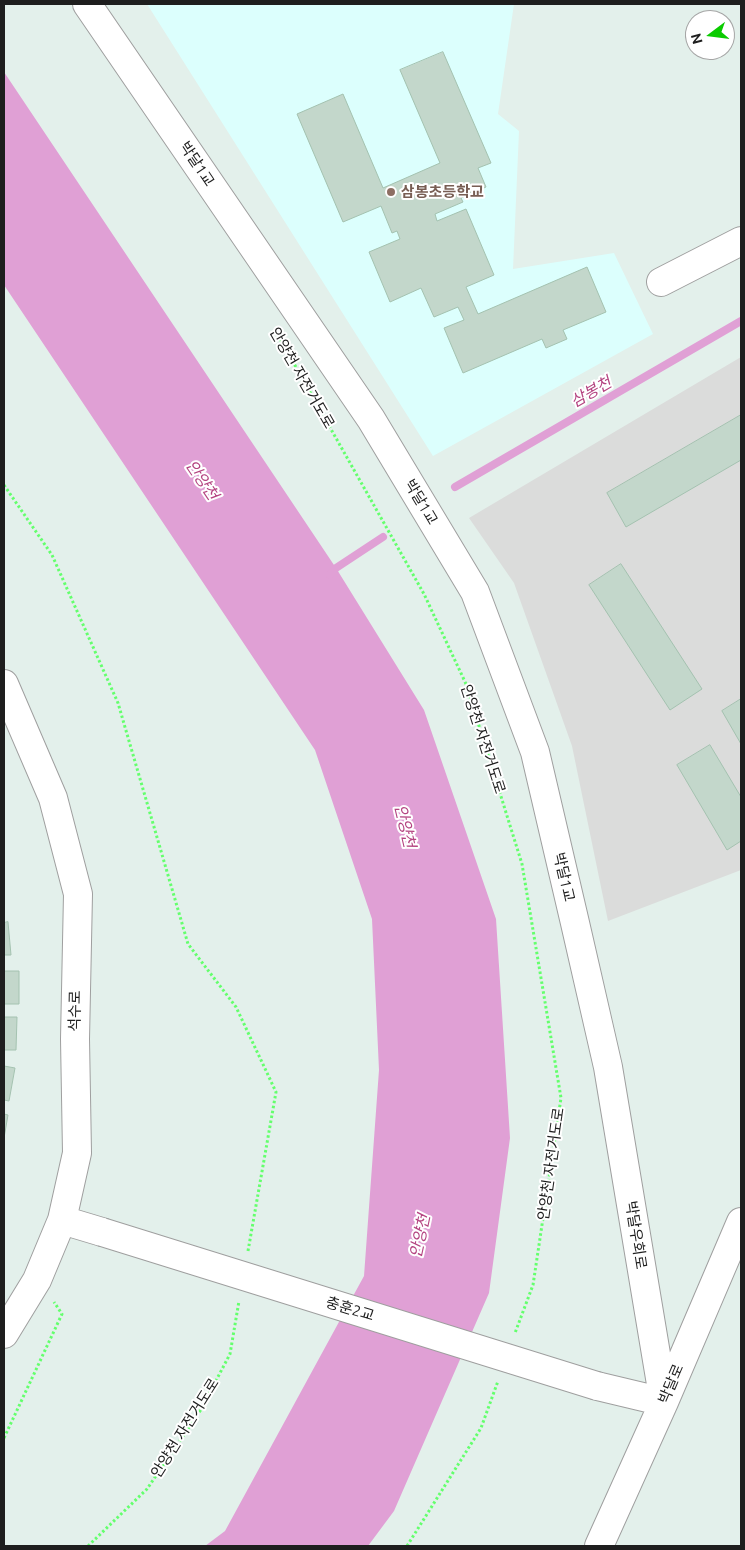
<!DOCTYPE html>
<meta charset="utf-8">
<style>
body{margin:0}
#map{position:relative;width:745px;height:1550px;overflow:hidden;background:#e3f0eb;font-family:Ubuntu,sans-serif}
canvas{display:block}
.frame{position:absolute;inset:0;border:5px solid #1e1e1e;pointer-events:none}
.north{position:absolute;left:685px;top:10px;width:50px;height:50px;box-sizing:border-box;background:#fff;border:1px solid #a5a5a5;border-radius:50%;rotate:255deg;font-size:14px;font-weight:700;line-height:20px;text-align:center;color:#1e1e1e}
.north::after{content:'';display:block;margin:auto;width:18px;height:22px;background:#0acb00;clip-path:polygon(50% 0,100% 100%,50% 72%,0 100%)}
</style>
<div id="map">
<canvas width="745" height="1550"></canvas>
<div class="frame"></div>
<div class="north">N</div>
</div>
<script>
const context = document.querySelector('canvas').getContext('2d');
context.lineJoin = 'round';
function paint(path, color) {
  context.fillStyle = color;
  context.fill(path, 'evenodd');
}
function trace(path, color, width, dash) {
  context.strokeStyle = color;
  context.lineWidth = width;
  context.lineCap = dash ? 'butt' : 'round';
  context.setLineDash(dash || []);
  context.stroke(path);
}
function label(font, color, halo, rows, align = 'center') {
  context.font = font + ' Ubuntu,"Noto Sans KR",sans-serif';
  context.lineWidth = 4;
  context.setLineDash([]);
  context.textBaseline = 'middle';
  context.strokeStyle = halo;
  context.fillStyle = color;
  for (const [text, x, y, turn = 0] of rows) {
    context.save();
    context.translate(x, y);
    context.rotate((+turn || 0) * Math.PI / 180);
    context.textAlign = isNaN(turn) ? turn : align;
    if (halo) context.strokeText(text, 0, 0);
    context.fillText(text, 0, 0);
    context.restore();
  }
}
const residential = new Path2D(`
 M 741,357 L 741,870 L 608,921 L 572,746 L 514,583 L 469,518 Z`);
const education = new Path2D(`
 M 147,4 L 514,4 L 498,114 L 519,131 L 513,269 L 614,253 L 653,334 L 433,456 Z`);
const water = new Path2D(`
 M 4,72 L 336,568 L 424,710 L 496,919 L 510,1138 L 489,1293 L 394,1511 L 368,1546 L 205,1546 L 225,1531 L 364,1276 L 379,1070 L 372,919 L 315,750 L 4,285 Z`);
const stream = new Path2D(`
 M 455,487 L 741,321
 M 330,575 L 336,568 L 383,537`);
const building = new Path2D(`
 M 443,52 L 491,163 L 478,168 L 486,187 L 461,198 L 463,202 L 435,214 L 437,221 L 466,209 L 494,275 L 466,287 L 478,314 L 587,267 L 606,312 L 563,330 L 567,339 L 546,348 L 542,339 L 463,373 L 444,328 L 464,320 L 458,307 L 434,317 L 421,288 L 390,302 L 369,252 L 400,239 L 397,231 L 392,233 L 381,206 L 343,222 L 297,114 L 343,94 L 383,188 L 440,163 L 400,70 Z
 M 741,415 L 741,460 L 626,527 L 607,493 Z
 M 621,564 L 702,689 L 670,710 L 589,585 Z
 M 741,699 L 741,744 L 722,711 Z
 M 710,745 L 741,797 L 741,841 L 727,850 L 677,765 Z
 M 8,922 L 11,955 L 4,955 L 4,923 Z
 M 4,971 L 19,971 L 19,1004 L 4,1004 Z
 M 4,1017 L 17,1017 L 16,1050 L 4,1050 Z
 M 4,1066 L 15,1068 L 9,1101 L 4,1100 Z
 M 4,1114 L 8,1115 L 4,1138 Z`);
const path = new Path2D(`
 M 275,330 L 424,594 L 466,684 L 522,864 L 561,1098 L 533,1285 L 515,1333
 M 4,485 L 52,555 L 118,703 L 188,944 L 236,1007 L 276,1092 L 248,1251
 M 4,1438 L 62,1314 L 54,1302
 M 88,1546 L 147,1489 L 200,1411 L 230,1354 L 239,1301
 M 407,1546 L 481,1428 L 498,1381`);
const minor = new Path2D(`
 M 87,4 L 371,419 L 475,592 L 535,752 L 575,923 L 608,1067 L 664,1402
 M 661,282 L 741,241
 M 4,684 L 53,798 L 78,894 L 75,1039 L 77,1153 L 62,1220 L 37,1280 L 4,1334
 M 62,1220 L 102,1232
 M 597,1386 L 664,1402
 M 599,1546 L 664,1402 L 741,1222`);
const minorBridge = new Path2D(`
 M 102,1232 L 597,1386`);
const markers = [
 [391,192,5,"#8d6e63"]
];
const streetNames = [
 ["박달1교",197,164,56],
 ["안양천 자전거도로",302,378,60],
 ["박달1교",421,502,59],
 ["안양천 자전거도로",483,739,72],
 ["박달1교",564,877,77],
 ["석수로",75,1011,-89],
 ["안양천 자전거도로",551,1164,-82],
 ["박달우회로",636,1235,81],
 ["충훈2교",350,1309,17],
 ["박달로",671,1384,-67],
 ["안양천 자전거도로",185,1428,-58]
];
const educationNames = [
 ["삼봉초등학교",401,192]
];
const waterNames = [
 ["삼봉천",591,392,-30],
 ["안양천",202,480,56],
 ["안양천",405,826,77],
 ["안양천",420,1236,-78]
];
paint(residential, '#dbdcdb');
paint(education, '#dcfffd');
paint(water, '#e0a0d5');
trace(stream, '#e0a0d5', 8);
paint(building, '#c3d7cb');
trace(building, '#a4c2b0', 1);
trace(minor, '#9f9f9f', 30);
trace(path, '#64ff6d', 3, [2.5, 2.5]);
trace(minor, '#fff', 28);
trace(minorBridge, '#9f9f9f', 30, []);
trace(minorBridge, '#fff', 28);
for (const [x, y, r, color] of markers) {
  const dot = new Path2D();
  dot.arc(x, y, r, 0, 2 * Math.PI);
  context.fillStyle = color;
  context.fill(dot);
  trace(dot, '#fff', 2);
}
label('15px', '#1e1e1e', '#fff', streetNames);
label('bold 15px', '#785e54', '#fff', educationNames, 'left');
label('italic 16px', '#b44481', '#fff', waterNames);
</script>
